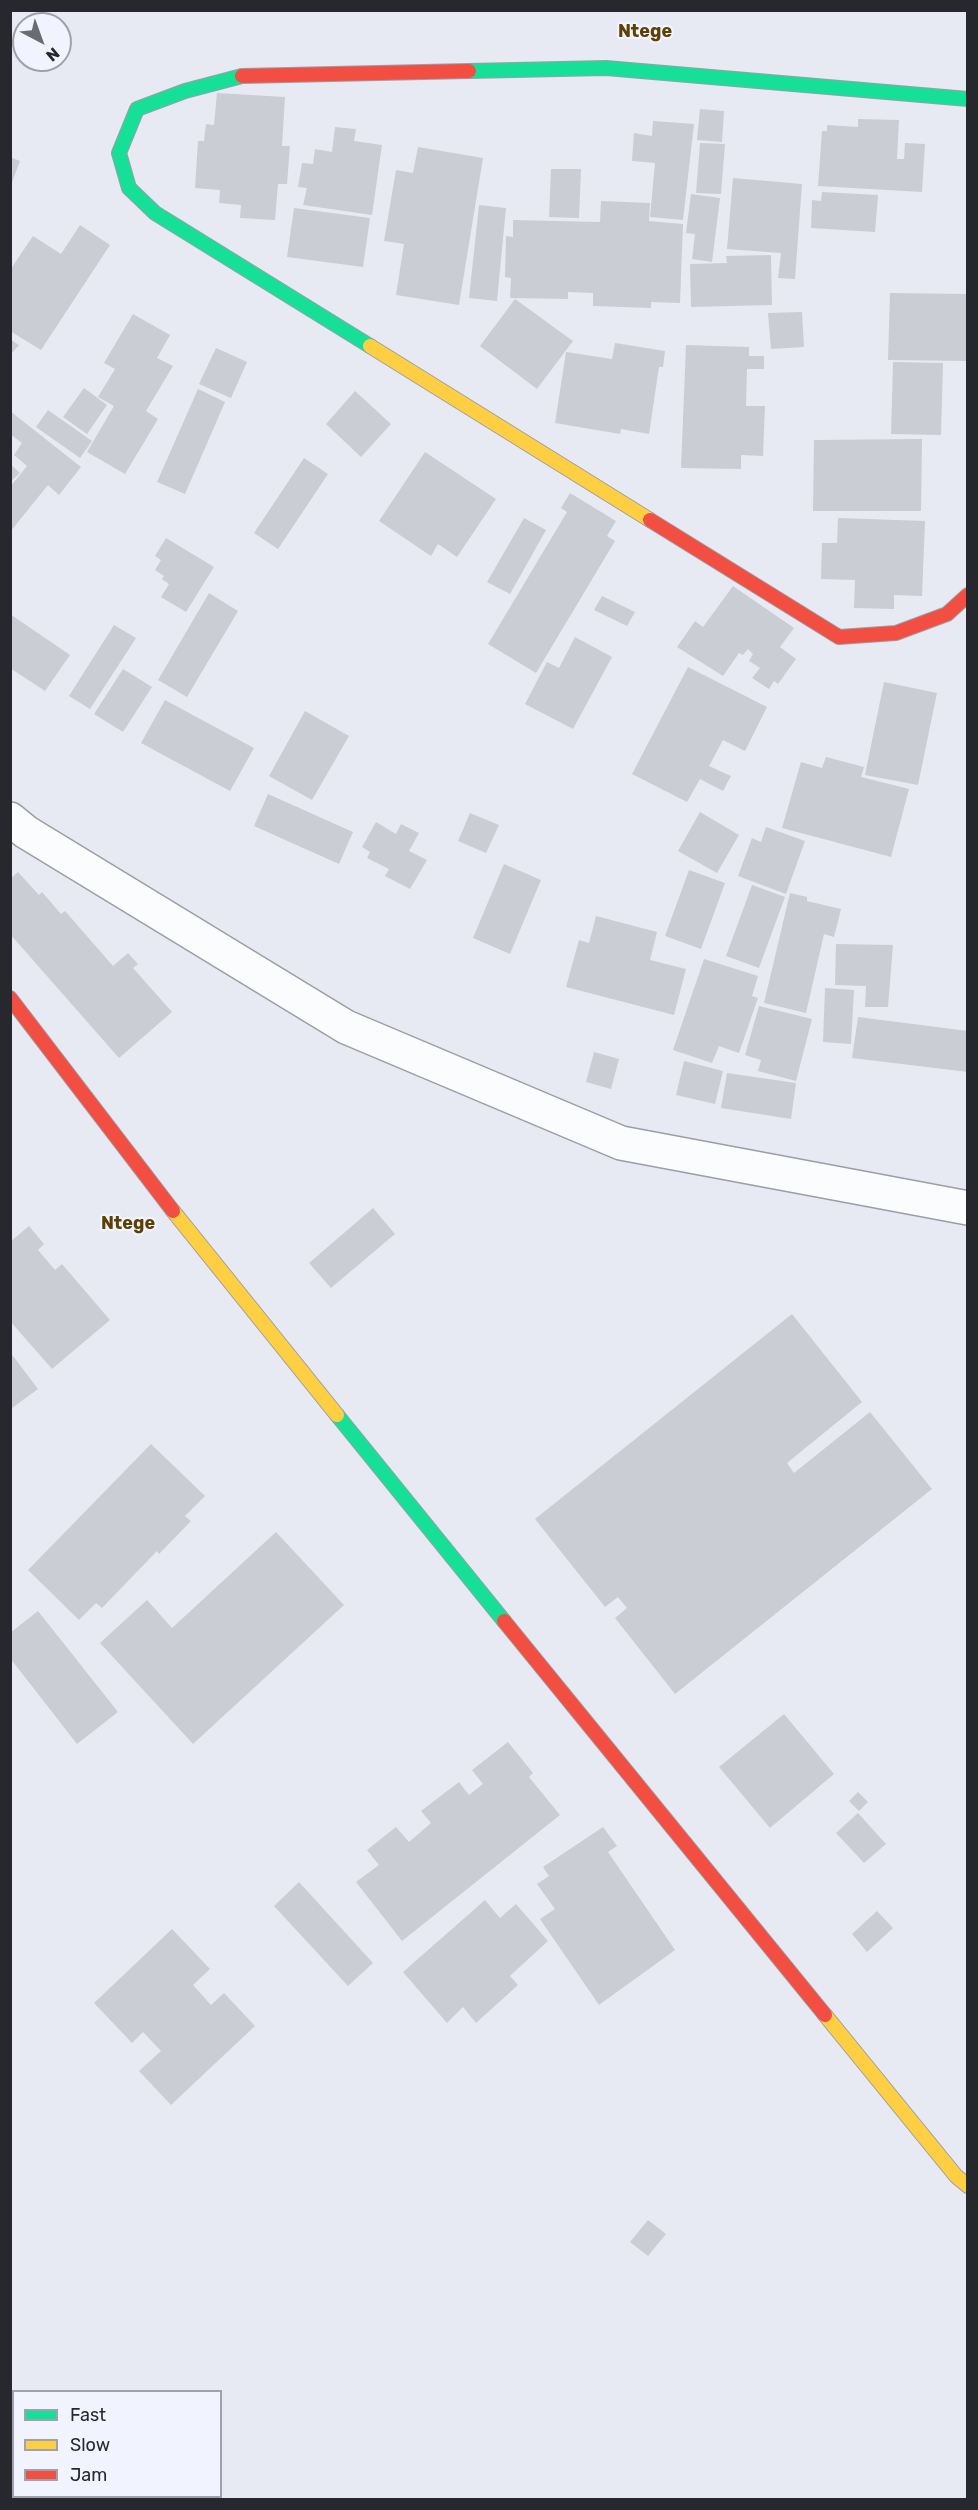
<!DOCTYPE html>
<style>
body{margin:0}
#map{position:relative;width:978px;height:2510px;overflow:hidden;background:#e7eaf3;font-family:Rubik,sans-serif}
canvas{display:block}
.frame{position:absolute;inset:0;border:12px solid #26282e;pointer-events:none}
.legend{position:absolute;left:12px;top:2390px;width:210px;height:108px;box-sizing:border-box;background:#f1f4fe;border:2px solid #a0a2ab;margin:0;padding:8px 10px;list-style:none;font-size:18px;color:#26282e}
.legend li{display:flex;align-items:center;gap:12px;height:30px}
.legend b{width:30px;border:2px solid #a0a2ab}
.north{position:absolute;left:12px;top:12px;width:60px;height:60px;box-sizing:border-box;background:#f1f4fe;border:2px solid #a0a2ab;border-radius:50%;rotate:139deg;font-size:16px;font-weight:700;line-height:24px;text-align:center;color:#26282e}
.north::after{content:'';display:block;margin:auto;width:21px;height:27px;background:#6a6c73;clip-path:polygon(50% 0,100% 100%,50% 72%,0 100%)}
</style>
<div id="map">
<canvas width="978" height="2510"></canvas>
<div class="frame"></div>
<ul class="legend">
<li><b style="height:8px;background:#16e098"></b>Fast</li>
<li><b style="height:8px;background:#ffcf43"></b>Slow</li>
<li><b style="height:8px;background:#f24e42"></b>Jam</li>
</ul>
<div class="north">N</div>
</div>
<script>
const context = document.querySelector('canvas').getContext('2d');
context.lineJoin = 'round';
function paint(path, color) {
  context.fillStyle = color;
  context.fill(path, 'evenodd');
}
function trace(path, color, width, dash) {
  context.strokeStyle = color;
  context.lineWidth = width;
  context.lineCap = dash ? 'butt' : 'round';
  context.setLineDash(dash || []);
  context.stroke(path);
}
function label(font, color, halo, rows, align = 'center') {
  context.font = font + ' Rubik,sans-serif';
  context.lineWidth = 4.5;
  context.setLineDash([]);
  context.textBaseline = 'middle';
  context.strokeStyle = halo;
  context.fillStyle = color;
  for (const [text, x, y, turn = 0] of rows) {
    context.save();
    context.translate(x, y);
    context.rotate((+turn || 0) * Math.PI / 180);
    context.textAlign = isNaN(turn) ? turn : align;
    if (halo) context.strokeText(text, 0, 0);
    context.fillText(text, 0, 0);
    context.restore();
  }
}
const building = new Path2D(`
 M 217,93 L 285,97 L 282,146 L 290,146 L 287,184 L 278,184 L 275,220 L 240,218 L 241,205 L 219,203 L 220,190 L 195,188 L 198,141 L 204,141 L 206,124 L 214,125 Z
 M 700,109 L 724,111 L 722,142 L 697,140 Z
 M 858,119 L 899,120 L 897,159 L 904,159 L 905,143 L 925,144 L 922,192 L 818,186 L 822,131 L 827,131 L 827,125 L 858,127 Z
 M 653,121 L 694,124 L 683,220 L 650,217 L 655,163 L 632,161 L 634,133 L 652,136 Z
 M 335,127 L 356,129 L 354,141 L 382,145 L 372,215 L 303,205 L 307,188 L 298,187 L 302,163 L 313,164 L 315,149 L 332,152 Z
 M 700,143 L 725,144 L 721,194 L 696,193 Z
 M 418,147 L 483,158 L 459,305 L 396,295 L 404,244 L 384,241 L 396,170 L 413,173 Z
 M 10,157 L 20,161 L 11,185 L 10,185 Z
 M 551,169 L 581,169 L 579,218 L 549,217 Z
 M 733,178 L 802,184 L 795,279 L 778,278 L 781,253 L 727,249 Z
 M 822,192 L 878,195 L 875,232 L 811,228 L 812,200 L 821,201 Z
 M 691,194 L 720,198 L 712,262 L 692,259 L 695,234 L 686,233 Z
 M 601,201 L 650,203 L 649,221 L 683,224 L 680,303 L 651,302 L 651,308 L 593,306 L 593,293 L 568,292 L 568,299 L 510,298 L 511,278 L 505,277 L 506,236 L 513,237 L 513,220 L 600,222 Z
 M 479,205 L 506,208 L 497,301 L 469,298 Z
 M 294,208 L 370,218 L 363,267 L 287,257 Z
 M 80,225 L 110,245 L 41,350 L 10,331 L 10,270 L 33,236 L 61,254 Z
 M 771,255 L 772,305 L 691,307 L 690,264 L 727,263 L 726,256 Z
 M 890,293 L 968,294 L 968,361 L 888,360 Z
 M 515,299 L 573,341 L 537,389 L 480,346 Z
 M 802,312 L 804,347 L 771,349 L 768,313 Z
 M 133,314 L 170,335 L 157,358 L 173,366 L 146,411 L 158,419 L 125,474 L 87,452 L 114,406 L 98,397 L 115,369 L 104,363 Z
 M 10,339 L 19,345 L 10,355 Z
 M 615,343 L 665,351 L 663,367 L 659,367 L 649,434 L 621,429 L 620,434 L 555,423 L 566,352 L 612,359 Z
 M 686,345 L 749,347 L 749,356 L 764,356 L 764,369 L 747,369 L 746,406 L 765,406 L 763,456 L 741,455 L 741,469 L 681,468 Z
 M 216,348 L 247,362 L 231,398 L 199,384 Z
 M 893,362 L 943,363 L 941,435 L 891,434 Z
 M 84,388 L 107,405 L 87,434 L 63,417 Z
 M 198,389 L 225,402 L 185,494 L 157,482 Z
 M 355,391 L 391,424 L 361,457 L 326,424 Z
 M 48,410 L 92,441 L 80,458 L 36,427 Z
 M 10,411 L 81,467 L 59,495 L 48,485 L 10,532 L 10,487 L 27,466 L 14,455 L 22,443 L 10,434 Z
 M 922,439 L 921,511 L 813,511 L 814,440 Z
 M 425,452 L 496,499 L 457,557 L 438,544 L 431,556 L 379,521 Z
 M 304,458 L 328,474 L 278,549 L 254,533 Z
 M 10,464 L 20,473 L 10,482 Z
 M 570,493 L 616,521 L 607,536 L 615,541 L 536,673 L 488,644 L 567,512 L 561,508 Z
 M 524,518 L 546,530 L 510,594 L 487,582 Z
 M 838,518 L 925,521 L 922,596 L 894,595 L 894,609 L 854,608 L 855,580 L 821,579 L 822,543 L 837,543 Z
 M 166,538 L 214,567 L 186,612 L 161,597 L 169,584 L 162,579 L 164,576 L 155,570 L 161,560 L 155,556 Z
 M 733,586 L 794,628 L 780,647 L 796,659 L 778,684 L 774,681 L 769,689 L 752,678 L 760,668 L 749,661 L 753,654 L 748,649 L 743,655 L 739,653 L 723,676 L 677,647 L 695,621 L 703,627 Z
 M 209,593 L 238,611 L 187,697 L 158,680 Z
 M 602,596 L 635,612 L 627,626 L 594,610 Z
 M 10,614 L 70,655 L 45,691 L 10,668 Z
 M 114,625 L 136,638 L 90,709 L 69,696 Z
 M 575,637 L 612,657 L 573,729 L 525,704 L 547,662 L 559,668 Z
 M 688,667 L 767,707 L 745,751 L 723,740 L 709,766 L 731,776 L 723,791 L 700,779 L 687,802 L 632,774 Z
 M 123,669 L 152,687 L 123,732 L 94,714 Z
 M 884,682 L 937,693 L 918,785 L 865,775 Z
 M 165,700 L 254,748 L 230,791 L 141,743 Z
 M 305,711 L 349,736 L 312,800 L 269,776 Z
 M 826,757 L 864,767 L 861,777 L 909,789 L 891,857 L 782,828 L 801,762 L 822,768 Z
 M 268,794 L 353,832 L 339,864 L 254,826 Z
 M 700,812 L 739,835 L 717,873 L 678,851 Z
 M 470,813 L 499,825 L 486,853 L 458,841 Z
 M 376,822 L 396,834 L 401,824 L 419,833 L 409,851 L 427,860 L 410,889 L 385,876 L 389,869 L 367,858 L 370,852 L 362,847 Z
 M 766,827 L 805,841 L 786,894 L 738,876 L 752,838 L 761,842 Z
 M 504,864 L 541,880 L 510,954 L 473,938 Z
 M 689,870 L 725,883 L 701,949 L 665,936 Z
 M 18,872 L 39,895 L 42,892 L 61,914 L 65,911 L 113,966 L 128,953 L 138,964 L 133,968 L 172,1012 L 119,1058 L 10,934 L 10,879 Z
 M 752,885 L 785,897 L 759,968 L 726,956 Z
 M 790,893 L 807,897 L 807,901 L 841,909 L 834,937 L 824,934 L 806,1013 L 764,1003 Z
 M 596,916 L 657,932 L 650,960 L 686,969 L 674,1015 L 566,987 L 579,940 L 589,943 Z
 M 836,944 L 893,945 L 888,1007 L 865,1007 L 866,986 L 835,985 Z
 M 704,959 L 758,976 L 752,996 L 758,998 L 739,1053 L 719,1046 L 712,1063 L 673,1050 Z
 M 825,988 L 854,990 L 851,1044 L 823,1042 Z
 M 759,1006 L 812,1019 L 796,1081 L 758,1071 L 761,1060 L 745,1055 Z
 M 858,1017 L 968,1031 L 968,1072 L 852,1058 Z
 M 594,1052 L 619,1059 L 611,1089 L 586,1082 Z
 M 684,1061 L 723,1071 L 715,1104 L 676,1095 Z
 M 727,1073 L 796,1083 L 791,1119 L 721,1108 Z
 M 373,1208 L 395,1234 L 331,1288 L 309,1263 Z
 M 29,1226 L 44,1244 L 38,1250 L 55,1270 L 62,1264 L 110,1320 L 52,1369 L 10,1321 L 10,1242 Z
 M 792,1314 L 862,1402 L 787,1463 L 794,1473 L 870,1412 L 932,1489 L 675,1694 L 615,1618 L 627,1608 L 618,1597 L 605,1607 L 535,1519 Z
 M 10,1352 L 38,1389 L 12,1408 L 10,1405 Z
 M 151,1444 L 205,1496 L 185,1516 L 191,1521 L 159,1554 L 157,1551 L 102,1608 L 96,1603 L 79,1620 L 28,1570 Z
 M 276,1532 L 344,1605 L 193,1744 L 100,1643 L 147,1600 L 172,1628 Z
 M 38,1611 L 118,1712 L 77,1744 L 10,1658 L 10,1633 Z
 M 784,1714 L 834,1774 L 770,1828 L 719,1767 Z
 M 508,1742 L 533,1773 L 529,1777 L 560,1815 L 402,1941 L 356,1882 L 379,1865 L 367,1850 L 396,1827 L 409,1842 L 431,1823 L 421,1811 L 459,1782 L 469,1795 L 483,1784 L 472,1770 Z
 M 858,1792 L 868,1802 L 859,1811 L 849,1801 Z
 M 858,1813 L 886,1844 L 864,1863 L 836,1833 Z
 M 603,1827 L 617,1846 L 608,1852 L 675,1950 L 599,2005 L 540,1919 L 555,1909 L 537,1884 L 549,1876 L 543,1867 Z
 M 299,1882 L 373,1963 L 348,1986 L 274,1906 Z
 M 485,1900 L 500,1918 L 516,1904 L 548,1941 L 510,1976 L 518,1985 L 476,2023 L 463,2007 L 447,2023 L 403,1972 Z
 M 877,1911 L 893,1928 L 867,1952 L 852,1934 Z
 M 172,1929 L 210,1969 L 193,1985 L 211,2005 L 224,1993 L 255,2026 L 171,2105 L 139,2071 L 161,2051 L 143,2032 L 132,2043 L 94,2003 Z
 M 648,2220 L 666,2234 L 648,2256 L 630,2242 Z`);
const street = new Path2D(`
 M 10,819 L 26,832 L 346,1027 L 621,1143 L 968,1208`);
const fast = new Path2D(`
 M 469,71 L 606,68 L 968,99
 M 242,76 L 185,91 L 137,109 L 119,153 L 129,188 L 155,213 L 370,346
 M 337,1415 L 504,1621`);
const slow = new Path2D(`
 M 370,346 L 650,520
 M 173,1211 L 337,1415
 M 825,2015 L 956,2176 L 968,2186`);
const jam = new Path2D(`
 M 242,76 L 469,71
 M 650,520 L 839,637 L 896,633 L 947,614 L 968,595
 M 10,998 L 173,1211
 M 504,1621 L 825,2015`);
const quarterNames = [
 ["Ntege",645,32],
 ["Ntege",128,1224]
];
paint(building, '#cbcdd4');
trace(street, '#9c9ea5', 36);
trace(fast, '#9c9ea5', 16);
trace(slow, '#9c9ea5', 16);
trace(jam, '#9c9ea5', 16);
trace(street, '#fbfcfd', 33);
trace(fast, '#16e098', 14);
trace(slow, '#ffcf43', 14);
trace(jam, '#f24e42', 14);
label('bold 18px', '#5d4004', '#f1f4fe', quarterNames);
</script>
